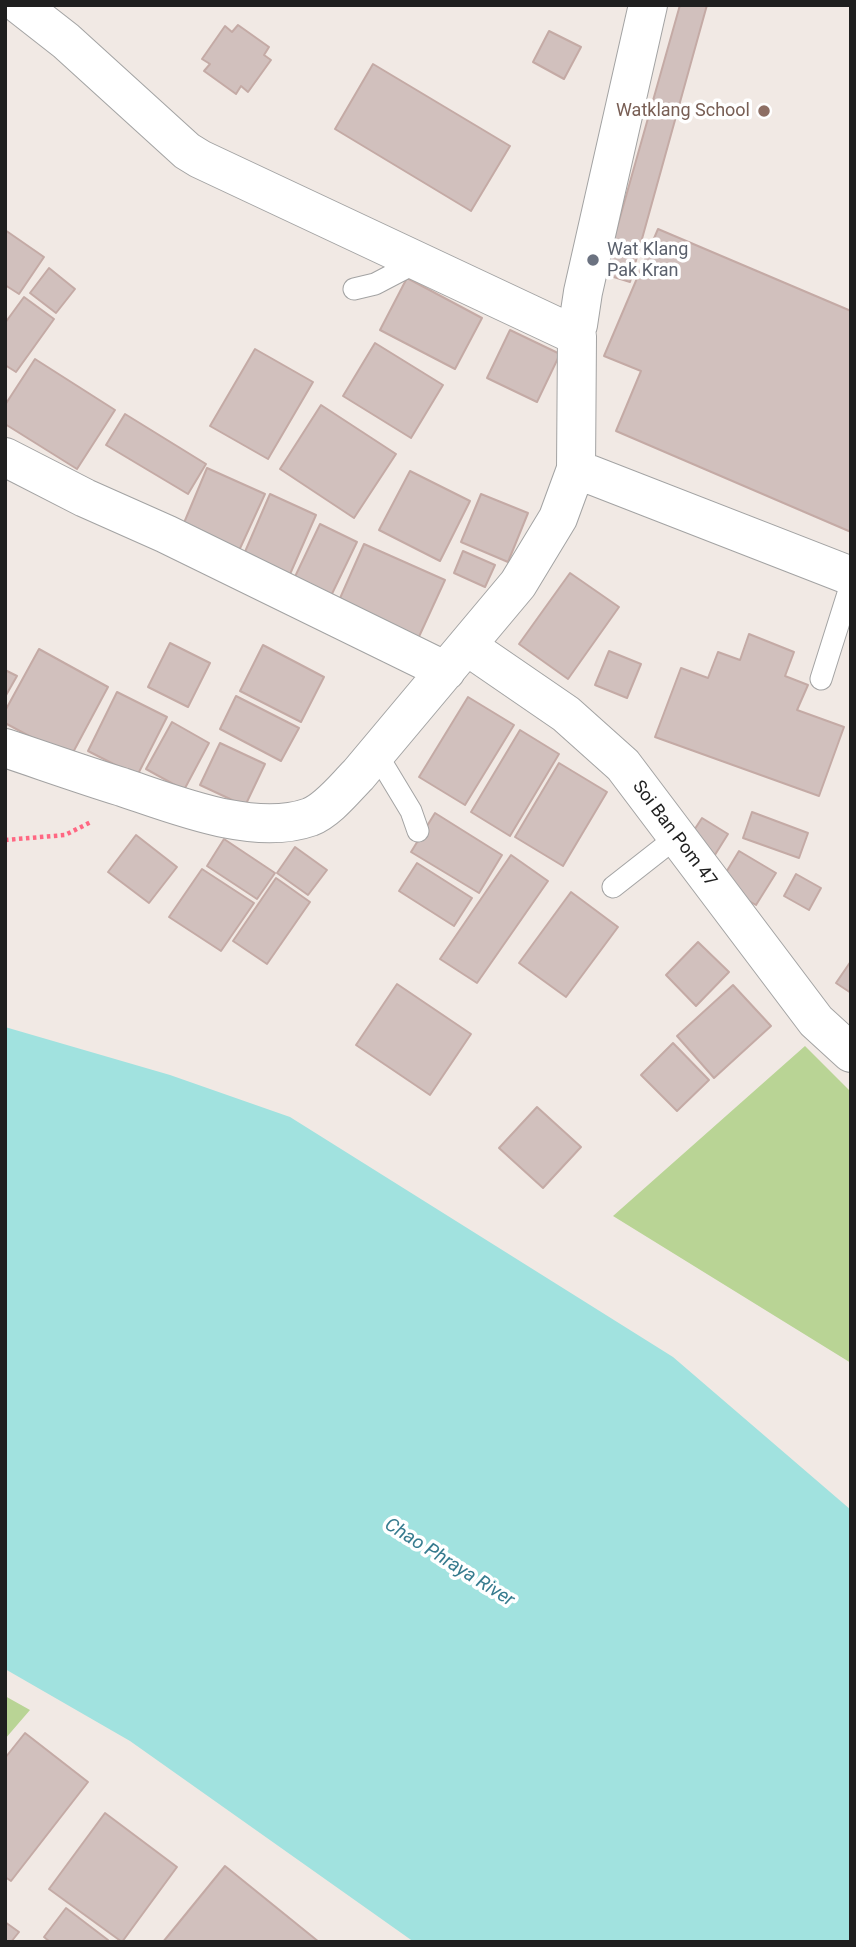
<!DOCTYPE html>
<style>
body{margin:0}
#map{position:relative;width:856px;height:1947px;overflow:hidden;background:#f1e9e4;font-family:Roboto,sans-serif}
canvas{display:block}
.frame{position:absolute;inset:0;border:7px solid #1f1f1f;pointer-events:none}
</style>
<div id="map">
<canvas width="856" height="1947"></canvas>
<div class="frame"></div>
</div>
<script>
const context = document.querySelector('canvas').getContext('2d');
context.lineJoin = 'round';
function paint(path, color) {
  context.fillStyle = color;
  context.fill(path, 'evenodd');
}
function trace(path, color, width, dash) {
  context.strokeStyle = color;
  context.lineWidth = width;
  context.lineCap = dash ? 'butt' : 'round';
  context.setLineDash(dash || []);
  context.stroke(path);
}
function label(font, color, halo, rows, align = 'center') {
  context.font = font + ' Roboto,sans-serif';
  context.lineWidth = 7;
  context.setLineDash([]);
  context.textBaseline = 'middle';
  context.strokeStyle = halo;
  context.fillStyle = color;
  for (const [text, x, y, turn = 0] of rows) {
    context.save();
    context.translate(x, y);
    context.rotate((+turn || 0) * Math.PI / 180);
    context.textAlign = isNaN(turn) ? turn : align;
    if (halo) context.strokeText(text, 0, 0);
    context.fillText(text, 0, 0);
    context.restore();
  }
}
const forest = new Path2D(`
 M 805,1046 L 851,1092 L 851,1363 L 613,1216 Z
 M 5,1696 L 30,1710 L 5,1739 Z`);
const water = new Path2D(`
 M 5,1027 L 170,1075 L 290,1117 L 673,1357 L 851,1510 L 851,1942 L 414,1942 L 130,1741 L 5,1669 Z`);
const building = new Path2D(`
 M 680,5 L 707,5 L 630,282 L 604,274 Z
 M 238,25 L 269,47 L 264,55 L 271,60 L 248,92 L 241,86 L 236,94 L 204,71 L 210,64 L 202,59 L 225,26 L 232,32 Z
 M 549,31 L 581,47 L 564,79 L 533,62 Z
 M 373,64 L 510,146 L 471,211 L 335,129 Z
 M 658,229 L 851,311 L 851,532 L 616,431 L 641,371 L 604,356 Z
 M 5,230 L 44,257 L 19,294 L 5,285 Z
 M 49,268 L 75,289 L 56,313 L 30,293 Z
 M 407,278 L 482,318 L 455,369 L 380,330 Z
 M 24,297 L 54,319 L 16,372 L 5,365 L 5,323 Z
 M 510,330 L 560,354 L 537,402 L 487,378 Z
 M 375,343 L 443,385 L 411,438 L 343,396 Z
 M 255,349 L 313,382 L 268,459 L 210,426 Z
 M 35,359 L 115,410 L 77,469 L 5,424 L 5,405 Z
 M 321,405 L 396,454 L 354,518 L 280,469 Z
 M 125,414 L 206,464 L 188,494 L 106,445 Z
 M 207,468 L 265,494 L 237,555 L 181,530 Z
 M 410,471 L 470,501 L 440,561 L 379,530 Z
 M 270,494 L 316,515 L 287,581 L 241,561 Z
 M 481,494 L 528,513 L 508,562 L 461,542 Z
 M 320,524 L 357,542 L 329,600 L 292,583 Z
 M 364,544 L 445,580 L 417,641 L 337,605 Z
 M 463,551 L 495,565 L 485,587 L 454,573 Z
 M 570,573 L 619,607 L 568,679 L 519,644 Z
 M 749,634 L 794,652 L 785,676 L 808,685 L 797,710 L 844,727 L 819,796 L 655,737 L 681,668 L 708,678 L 718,652 L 740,660 Z
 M 170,643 L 210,663 L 188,707 L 148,687 Z
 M 263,645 L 324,677 L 301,722 L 240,691 Z
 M 39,649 L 108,687 L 70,758 L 5,723 L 5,711 Z
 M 609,651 L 641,664 L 627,698 L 595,685 Z
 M 5,670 L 17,676 L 5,697 Z
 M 117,692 L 167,717 L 137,776 L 88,751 Z
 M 236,696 L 299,728 L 281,761 L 220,729 Z
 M 468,697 L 514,725 L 465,805 L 419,777 Z
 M 172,722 L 209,743 L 184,790 L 146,769 Z
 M 520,730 L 559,754 L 510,836 L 471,812 Z
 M 220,743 L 265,764 L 245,806 L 200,785 Z
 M 559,763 L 607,792 L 563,866 L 515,837 Z
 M 752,812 L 808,833 L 799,858 L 743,838 Z
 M 435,813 L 502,855 L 479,893 L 411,852 Z
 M 702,818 L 728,834 L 713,858 L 687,841 Z
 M 136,835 L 177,867 L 149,903 L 108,872 Z
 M 224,839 L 275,873 L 257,899 L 207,866 Z
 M 295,847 L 327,870 L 308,895 L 277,873 Z
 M 739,851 L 776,873 L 756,905 L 719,884 Z
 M 511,855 L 548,881 L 477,983 L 440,959 Z
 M 417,863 L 472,898 L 454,926 L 399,891 Z
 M 202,869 L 254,903 L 221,951 L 169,917 Z
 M 796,874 L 821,888 L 809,910 L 784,896 Z
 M 276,878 L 310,902 L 267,964 L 233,941 Z
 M 571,892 L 618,927 L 566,997 L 519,963 Z
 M 698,942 L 729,972 L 696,1006 L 666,975 Z
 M 851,961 L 851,993 L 836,983 Z
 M 397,984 L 471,1034 L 430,1095 L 356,1045 Z
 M 733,985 L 771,1026 L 714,1078 L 677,1036 Z
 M 673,1043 L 709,1080 L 677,1111 L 641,1075 Z
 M 537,1107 L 581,1147 L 543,1188 L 499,1148 Z
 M 25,1733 L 88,1782 L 11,1881 L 5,1877 L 5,1758 Z
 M 105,1813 L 177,1867 L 122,1942 L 49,1889 Z
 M 225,1866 L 319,1942 L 163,1942 Z
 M 66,1908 L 108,1940 L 106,1942 L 50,1942 L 44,1937 Z
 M 5,1922 L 19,1932 L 11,1942 L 5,1942 Z`);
const path = new Path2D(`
 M 5,840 L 65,835 L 91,822`);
const service = new Path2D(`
 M 354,289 L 375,284 L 419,261
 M 821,679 L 851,584
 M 376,753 L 411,811 L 418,831
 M 613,887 L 678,836`);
const minor = new Path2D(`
 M 578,325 L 583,292 L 648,5
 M 5,457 L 85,498 L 166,534 L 446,671
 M 576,469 L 851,576
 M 467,646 L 566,714 L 623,765 L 816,1021 L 851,1053
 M 5,748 C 44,761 83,775 122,787 C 176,805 254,837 310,817 C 328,810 345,788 358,775 L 518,584 L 558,518 L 576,469 L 577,336 L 200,159 L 187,151 L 66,41 L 20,5`);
const markers = [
 [764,111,7,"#8d6e63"],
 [593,260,7,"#6b7280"]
];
const educationNames = [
 ["Watklang School",750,111]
];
const worshipNames = [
 ["Wat Klang",607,250],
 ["Pak Kran",607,271]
];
const streetNames = [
 ["Soi Ban Pom 47",674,834,53]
];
const waterNames = [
 ["Chao Phraya River",449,1563,32]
];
paint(forest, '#b9d495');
paint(water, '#a1e2df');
paint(building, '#d1c0bd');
trace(building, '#c4aaa5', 2);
trace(service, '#a3a3a3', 23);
trace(minor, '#a3a3a3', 40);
trace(path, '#ff6782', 4.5, [3.5, 3.5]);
trace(service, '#fff', 21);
trace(minor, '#fff', 38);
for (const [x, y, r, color] of markers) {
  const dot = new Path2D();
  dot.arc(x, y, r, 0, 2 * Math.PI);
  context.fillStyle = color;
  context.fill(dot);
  trace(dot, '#fff', 2.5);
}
label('18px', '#785e54', '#fff', educationNames, 'right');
label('18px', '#5b616d', '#fff', worshipNames, 'left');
label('18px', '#1f1f1f', '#fff', streetNames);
label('italic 19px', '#367b8e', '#fff', waterNames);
</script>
